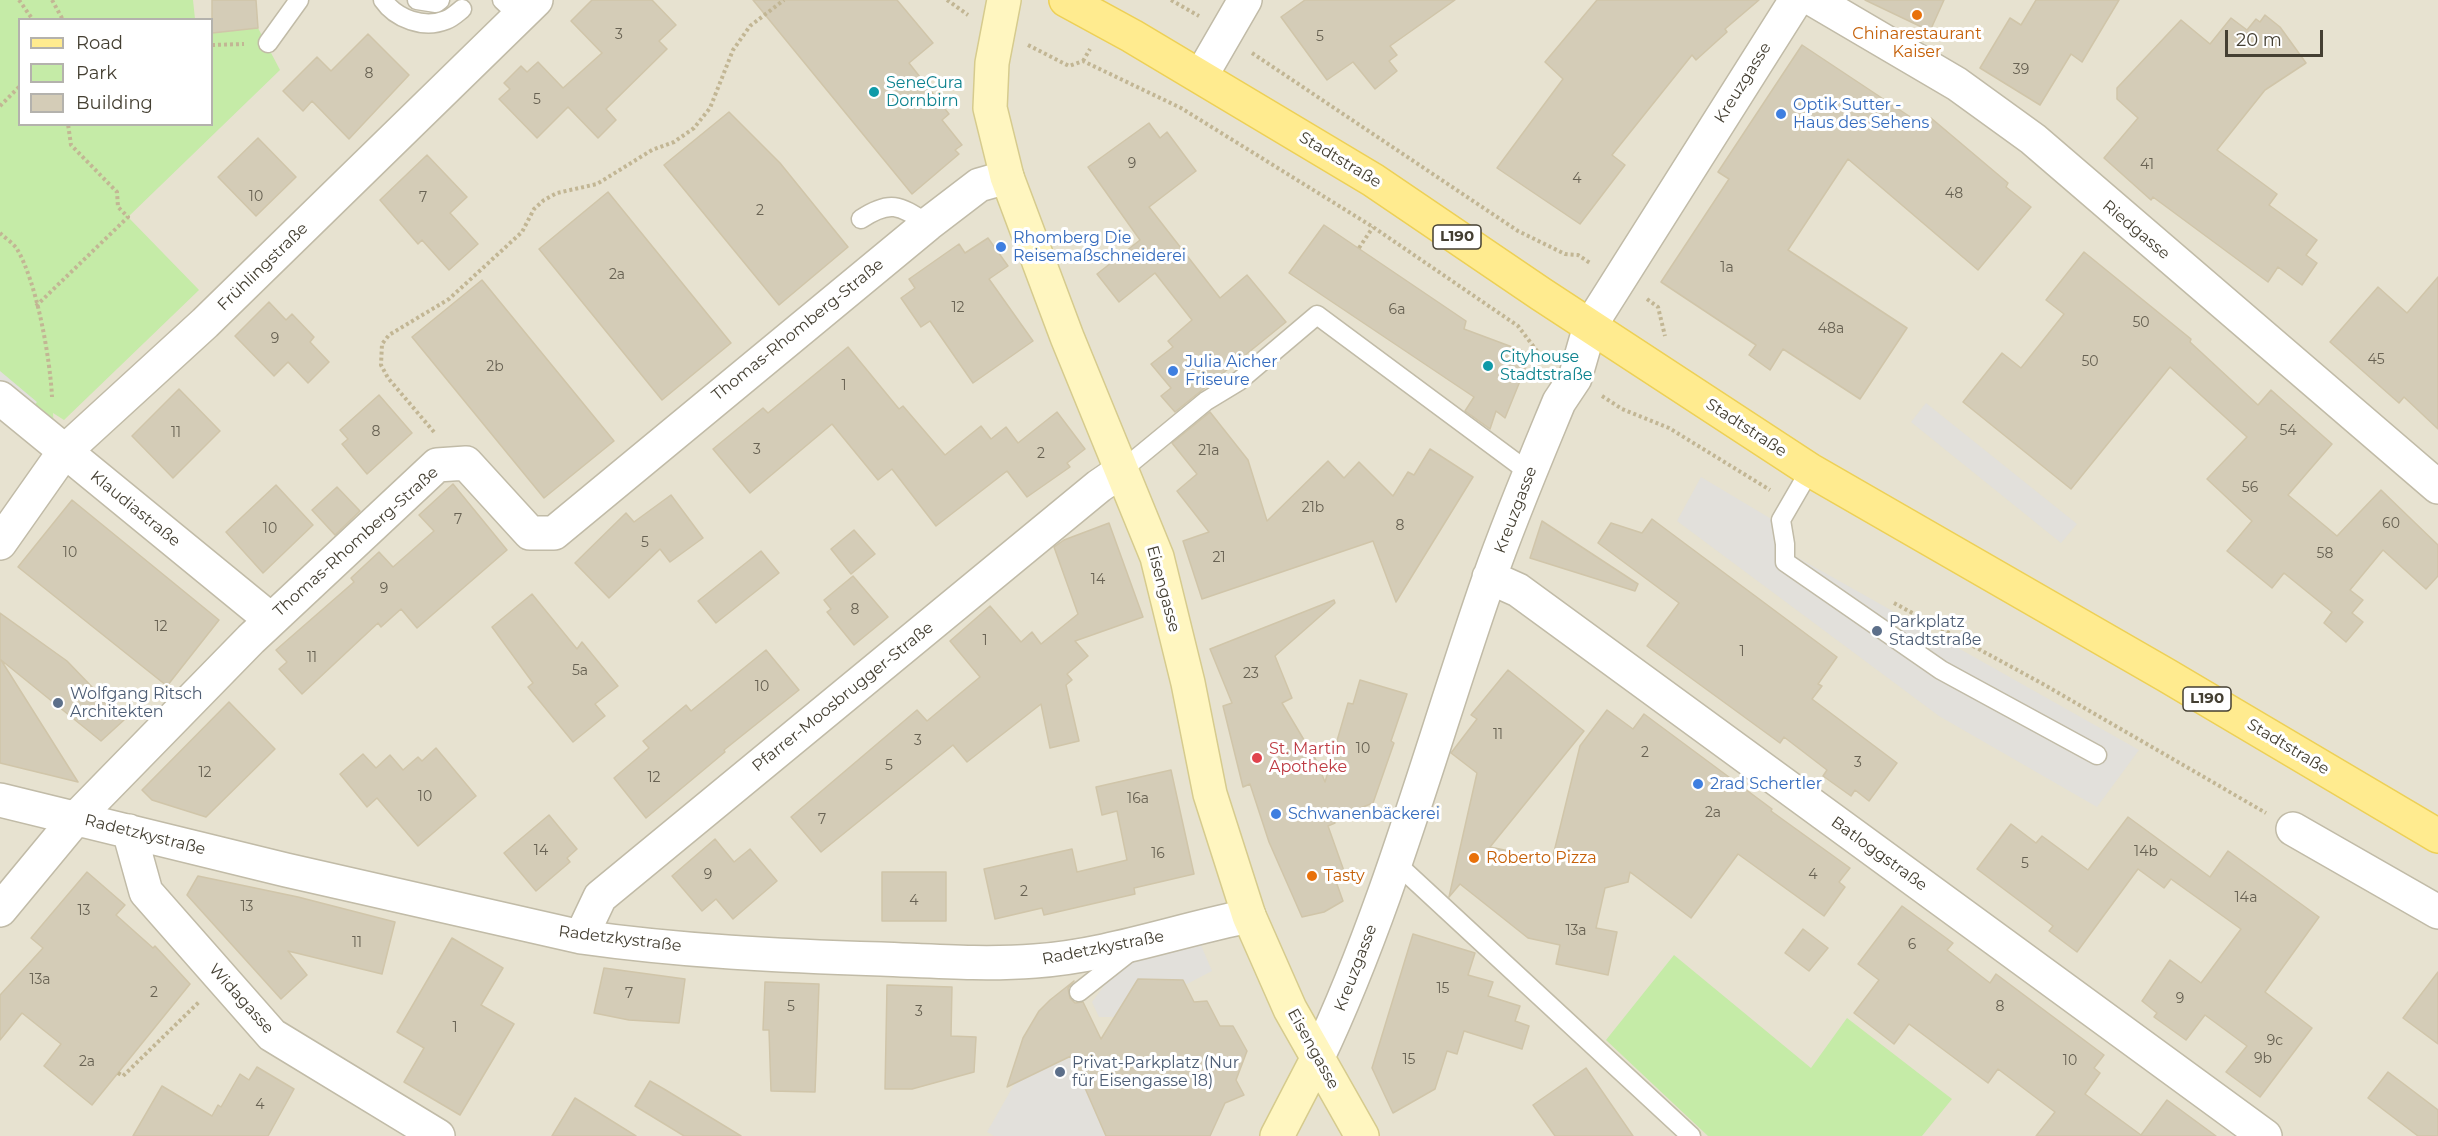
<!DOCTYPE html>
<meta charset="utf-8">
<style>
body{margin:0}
#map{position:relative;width:2438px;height:1136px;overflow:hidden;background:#f3efe2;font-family:Montserrat,sans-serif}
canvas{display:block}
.legend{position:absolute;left:18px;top:18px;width:195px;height:108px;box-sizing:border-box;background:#fff;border:2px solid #b4b2ad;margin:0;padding:8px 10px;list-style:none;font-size:18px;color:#443f32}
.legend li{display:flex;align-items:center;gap:12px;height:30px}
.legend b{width:30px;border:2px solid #b4b2ad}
.scale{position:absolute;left:2225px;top:30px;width:98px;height:27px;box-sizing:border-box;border:3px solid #443f32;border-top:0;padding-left:8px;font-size:18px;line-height:21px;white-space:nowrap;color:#443f32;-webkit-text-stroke:4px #fff;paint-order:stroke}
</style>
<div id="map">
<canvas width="2438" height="1136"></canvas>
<ul class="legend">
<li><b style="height:8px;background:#ffeb8f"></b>Road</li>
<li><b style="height:16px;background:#c5eba7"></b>Park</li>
<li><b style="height:16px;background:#d4ccb7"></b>Building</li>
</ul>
<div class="scale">20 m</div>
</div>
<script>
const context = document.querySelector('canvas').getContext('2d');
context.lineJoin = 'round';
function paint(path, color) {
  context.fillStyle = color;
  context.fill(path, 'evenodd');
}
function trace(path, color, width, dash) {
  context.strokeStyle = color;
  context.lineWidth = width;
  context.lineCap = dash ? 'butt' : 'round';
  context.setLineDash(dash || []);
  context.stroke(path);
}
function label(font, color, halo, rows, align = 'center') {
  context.font = font + ' Montserrat,sans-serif';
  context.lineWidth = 6;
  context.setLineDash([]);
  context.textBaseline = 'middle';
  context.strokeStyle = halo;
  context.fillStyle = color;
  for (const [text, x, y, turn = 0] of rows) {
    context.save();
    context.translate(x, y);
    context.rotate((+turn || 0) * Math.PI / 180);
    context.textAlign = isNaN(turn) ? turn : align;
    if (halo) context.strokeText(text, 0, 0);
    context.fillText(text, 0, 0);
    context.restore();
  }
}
const residential = new Path2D(`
 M 0,0 L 2438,0 L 2438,1136 L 0,1136 ZM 20,20 L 212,20 L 212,124 L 20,124 Z`);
const green = new Path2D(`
 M 0,0 L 193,0 L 195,19 L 20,20 L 20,124 L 212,124 L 212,33 L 258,28 L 280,70 L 128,217 L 199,290 L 64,420 L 53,413 L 54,429 L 0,382 Z
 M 1674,955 L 1811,1068 L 1847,1018 L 1952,1099 L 1922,1136 L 1708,1136 L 1606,1040 Z`);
const parking = new Path2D(`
 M 0,371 L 37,402 L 30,410 L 0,385 Z
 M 1926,403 L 2077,524 L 2061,543 L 1911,422 Z
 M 1701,477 L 1773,520 L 1779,547 L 2139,750 L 2097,807 L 1939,716 L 1677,521 Z
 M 1200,943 L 1212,971 L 1185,985 L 1182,980 L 1138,979 L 1114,1017 L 1099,1017 L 1092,1002 L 1119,966 Z
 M 1094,1053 L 1079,1076 L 1106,1136 L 994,1136 L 987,1132 L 1015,1083 L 1046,1068 L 1043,1059 Z`);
const building = new Path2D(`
 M 212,0 L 256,0 L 258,28 L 212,33 Z
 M 592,0 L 652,0 L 676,25 L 659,41 L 667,49 L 606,109 L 616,120 L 598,138 L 568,107 L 537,138 L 499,99 L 510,89 L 504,83 L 521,66 L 527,72 L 538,62 L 563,88 L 602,53 L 571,21 Z
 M 753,0 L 897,0 L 933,43 L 909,63 L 949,114 L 942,120 L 962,145 L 955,150 L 959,154 L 912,194 Z
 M 1305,0 L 1455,0 L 1390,46 L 1397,55 L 1389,61 L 1397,71 L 1375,89 L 1353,62 L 1327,80 L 1281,17 Z
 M 1597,0 L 1759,0 L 1725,29 L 1727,32 L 1696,60 L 1692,55 L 1612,155 L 1625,165 L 1580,224 L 1497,168 L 1563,79 L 1545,62 Z
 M 1865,0 L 1944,0 L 1930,31 Z
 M 2036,0 L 2119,0 L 2082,62 L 2071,54 L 2040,105 L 1980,68 L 2010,18 L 2021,25 Z
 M 2265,15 L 2280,27 L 2306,63 L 2265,90 L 2217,150 L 2277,194 L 2269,205 L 2317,240 L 2306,255 L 2317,263 L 2302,285 L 2278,267 L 2268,282 L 2153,197 L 2151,200 L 2104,158 L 2138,118 L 2117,99 L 2117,88 L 2181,20 L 2210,44 L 2231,18 L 2247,30 L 2256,19 L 2260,22 Z
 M 368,34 L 409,75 L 349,139 L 312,101 L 303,111 L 283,91 L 317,57 L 331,71 Z
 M 1802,45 L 1924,126 L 1931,118 L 2008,183 L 2006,187 L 2031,207 L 1978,270 L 1848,159 L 1788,250 L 1907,328 L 1860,399 L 1783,349 L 1770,370 L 1749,355 L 1756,345 L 1661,282 L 1729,179 L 1718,172 Z
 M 729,112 L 780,163 L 848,247 L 779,305 L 664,165 Z
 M 1149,123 L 1160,138 L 1167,132 L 1196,171 L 1149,207 L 1220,298 L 1247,275 L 1286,322 L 1175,412 L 1161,396 L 1171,388 L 1151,364 L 1173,347 L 1168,341 L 1192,320 L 1155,273 L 1119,302 L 1097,274 L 1140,240 L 1088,167 Z
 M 258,138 L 296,177 L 256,216 L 218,177 Z
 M 427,155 L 467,197 L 450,213 L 478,244 L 449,270 L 422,240 L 418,244 L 380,200 Z
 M 608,192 L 731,343 L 662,400 L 539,249 Z
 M 1324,225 L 1466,321 L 1464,329 L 1531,354 L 1505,418 L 1496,411 L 1490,429 L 1465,411 L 1474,397 L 1289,273 Z
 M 988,238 L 1008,266 L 989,279 L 1033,341 L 973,383 L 930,321 L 921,327 L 901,298 L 915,288 L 909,279 L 959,244 L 965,253 Z
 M 2084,252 L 2191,339 L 2190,342 L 2258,405 L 2271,390 L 2332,444 L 2288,495 L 2337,536 L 2381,490 L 2438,545 L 2438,576 L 2426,589 L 2383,550 L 2350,590 L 2363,600 L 2352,613 L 2363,622 L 2346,642 L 2324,623 L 2332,612 L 2284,573 L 2272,588 L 2227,551 L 2252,521 L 2207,479 L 2247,437 L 2170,367 L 2071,489 L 1963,402 L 2002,353 L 2021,368 L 2064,314 L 2046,300 Z
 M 2438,277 L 2438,429 L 2404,397 L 2399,403 L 2330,342 L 2378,287 L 2407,313 Z
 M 482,280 L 614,441 L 544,498 L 412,337 Z
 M 269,302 L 286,320 L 292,314 L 314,337 L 310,342 L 329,362 L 308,383 L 288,362 L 274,376 L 235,336 Z
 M 848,347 L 899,409 L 903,406 L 945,455 L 981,426 L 991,439 L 1006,427 L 1018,443 L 1057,412 L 1085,449 L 1067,463 L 1070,467 L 1027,497 L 1007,471 L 936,526 L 892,469 L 878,480 L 832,424 L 750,493 L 713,449 L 763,408 L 768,413 Z
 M 179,389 L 220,431 L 173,478 L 132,436 Z
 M 379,395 L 412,433 L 367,474 L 342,444 L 348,439 L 340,430 Z
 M 1210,412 L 1248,460 L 1267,521 L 1328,461 L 1344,478 L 1359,462 L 1393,496 L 1408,472 L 1414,475 L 1430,449 L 1473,477 L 1396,602 L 1373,541 L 1202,599 L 1183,541 L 1209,532 L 1177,491 L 1197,474 L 1172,443 Z
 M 453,484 L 507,550 L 417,628 L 401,609 L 381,627 L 378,623 L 302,694 L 279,669 L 287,662 L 276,650 L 354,582 L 351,578 L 379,552 L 393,567 L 434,531 L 419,515 Z
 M 276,485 L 313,525 L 263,573 L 226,532 Z
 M 337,487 L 360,511 L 335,535 L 312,510 Z
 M 671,495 L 703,538 L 670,562 L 660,549 L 609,598 L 575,563 L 626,513 L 634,522 Z
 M 72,500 L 219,620 L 167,686 L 18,567 Z
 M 1652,519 L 1837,657 L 1818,684 L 1822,686 L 1812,699 L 1897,763 L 1869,801 L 1855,790 L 1851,796 L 1823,776 L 1827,770 L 1784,737 L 1780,743 L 1647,646 L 1679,603 L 1598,543 L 1611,523 L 1642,533 Z
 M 1542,521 L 1638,584 L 1635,591 L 1530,558 Z
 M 1109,523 L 1143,617 L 1075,641 L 1088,656 L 1067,674 L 1072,680 L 1066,685 L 1079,741 L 1050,748 L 1041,704 L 967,762 L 953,745 L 821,852 L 791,817 L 917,710 L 927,721 L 980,677 L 950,641 L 990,606 L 1021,642 L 1032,632 L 1041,644 L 1078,614 L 1054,547 L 1064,540 Z
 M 854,530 L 875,554 L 851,574 L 831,549 Z
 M 761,551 L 779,573 L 716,623 L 698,601 Z
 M 853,576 L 888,617 L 854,645 L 827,612 L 831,609 L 824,600 Z
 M 532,594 L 577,649 L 582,642 L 618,686 L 595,704 L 605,716 L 573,742 L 528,687 L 533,683 L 492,627 Z
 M 1334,600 L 1335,603 L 1275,656 L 1292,698 L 1282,703 L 1316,760 L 1325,782 L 1348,703 L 1353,704 L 1360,680 L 1407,694 L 1391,741 L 1394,743 L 1373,803 L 1333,819 L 1335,823 L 1328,826 L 1344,871 L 1334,876 L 1343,901 L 1324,912 L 1302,917 L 1269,842 L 1250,784 L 1243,787 L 1223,706 L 1232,703 L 1210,649 Z
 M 0,613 L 67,661 L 124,720 L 101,741 L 1,660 L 78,782 L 0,763 Z
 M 766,650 L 799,690 L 724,750 L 725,752 L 646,818 L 614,778 L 649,748 L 643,741 L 686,705 L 691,711 Z
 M 1508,670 L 1584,731 L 1490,847 L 1552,860 L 1580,746 L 1607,710 L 1633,729 L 1644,714 L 1772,809 L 1771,811 L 1850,868 L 1839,882 L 1845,887 L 1824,916 L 1738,854 L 1691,918 L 1630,872 L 1628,882 L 1605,888 L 1596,928 L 1617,932 L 1608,975 L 1556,964 L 1560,945 L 1528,938 L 1460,884 L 1449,897 L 1477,773 L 1451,753 L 1477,719 L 1471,715 Z
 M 229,702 L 275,749 L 206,817 L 152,800 L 142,790 Z
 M 436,748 L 476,796 L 418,846 L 377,798 L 367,807 L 340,774 L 363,754 L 376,768 L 390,755 L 403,770 L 418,757 L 422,761 Z
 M 1171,770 L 1194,874 L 1134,888 L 1135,894 L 1044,915 L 1042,908 L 995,919 L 984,869 L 1072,849 L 1077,872 L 1127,860 L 1117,811 L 1102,815 L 1096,787 Z
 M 549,815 L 577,849 L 567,858 L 570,862 L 536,891 L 504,853 Z
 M 2128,817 L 2210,877 L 2228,851 L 2319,917 L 2265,992 L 2312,1028 L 2260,1097 L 2226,1072 L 2247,1046 L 2205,1015 L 2186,1040 L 2154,1017 L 2157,1013 L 2142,1001 L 2170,960 L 2201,983 L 2241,929 L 2171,879 L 2164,888 L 2138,869 L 2077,952 L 2049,931 L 2053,926 L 1977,869 L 2011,824 L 2036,843 L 2042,836 L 2088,870 Z
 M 715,839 L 734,862 L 750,849 L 777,881 L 733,919 L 716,899 L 702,911 L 672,876 Z
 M 87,872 L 125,905 L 116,915 L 153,948 L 155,946 L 190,984 L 92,1105 L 44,1066 L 61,1044 L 22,1013 L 0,1040 L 0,995 L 43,948 L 31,938 Z
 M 882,872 L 946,872 L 946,921 L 882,921 Z
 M 198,876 L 298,897 L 395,922 L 382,974 L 288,951 L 307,975 L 281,999 L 187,895 Z
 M 1902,906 L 1953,943 L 1947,950 L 1990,983 L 1996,974 L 2104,1055 L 2094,1068 L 2100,1073 L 2085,1094 L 2141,1135 L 2167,1100 L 2216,1136 L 2036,1136 L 2055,1112 L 1998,1069 L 1988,1083 L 1909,1024 L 1894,1044 L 1854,1013 L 1879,980 L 1858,964 Z
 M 1803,929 L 1828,948 L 1809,971 L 1785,953 Z
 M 1413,934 L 1475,953 L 1468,975 L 1493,982 L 1488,996 L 1520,1006 L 1515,1021 L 1529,1026 L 1522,1049 L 1464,1031 L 1457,1054 L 1447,1051 L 1435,1089 L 1393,1113 L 1372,1068 Z
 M 452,938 L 503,968 L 481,1005 L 514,1024 L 460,1115 L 404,1082 L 424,1048 L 397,1032 Z
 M 604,968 L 685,979 L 679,1023 L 629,1020 L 594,1013 Z
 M 2438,972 L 2438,1044 L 2403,1018 Z
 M 1138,979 L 1183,980 L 1194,1002 L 1207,1001 L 1220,1026 L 1233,1026 L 1247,1051 L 1236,1080 L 1244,1095 L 1225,1103 L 1210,1136 L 1106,1136 L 1071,1056 L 1007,1087 L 1023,1038 L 1039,1011 L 1050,1000 L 1074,981 L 1068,988 L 1070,998 L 1075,1003 L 1083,1002 L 1101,1039 Z
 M 765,982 L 819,984 L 815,1092 L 771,1091 L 769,1030 L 763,1030 Z
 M 887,985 L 952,987 L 951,1036 L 976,1037 L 974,1072 L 912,1089 L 885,1089 Z
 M 257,1067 L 294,1089 L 268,1136 L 133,1136 L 162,1086 L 212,1116 L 218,1105 L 221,1107 L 240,1074 L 249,1080 Z
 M 1586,1068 L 1633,1136 L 1555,1136 L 1533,1105 Z
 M 2388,1072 L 2438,1110 L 2438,1136 L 2418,1136 L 2368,1098 Z
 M 650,1081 L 664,1089 L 741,1136 L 684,1136 L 635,1106 Z
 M 575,1098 L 636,1136 L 552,1136 Z`);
const path = new Path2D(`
 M 19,0 L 33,20
 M 52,0 L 63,20
 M 947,0 L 968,15
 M 1171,0 L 1199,16
 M 212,45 L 244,44
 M 1028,45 L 1069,66 L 1083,61 L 1181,108 L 1373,227 L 1518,326 L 1540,355 L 1548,360
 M 1252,53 L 1518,231 L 1565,254 L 1578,255 L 1590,263
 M 1083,61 L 1090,49
 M 942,105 L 950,99 L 956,107
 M 0,106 L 20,86
 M 0,233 C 5,238 13,243 17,249 C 37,283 50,358 52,397
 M 1359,248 L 1373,227
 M 1647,299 L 1658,307 L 1665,336
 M 36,306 L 128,217 L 118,207 L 117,192 L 71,145 L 68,124
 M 1602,396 L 1622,409 L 1669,428 L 1770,490
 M 434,432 L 388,378 L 381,365 L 382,344 L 389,335 L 449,299 L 522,232 L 534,209 L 544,200 L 557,193 L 597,184 L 652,150 L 674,142 L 694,128 L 710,108 L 733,50 L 750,26 L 784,0
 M 1894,603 L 2043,684 L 2266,813
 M 118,1073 L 123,1076 L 200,1001`);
const lane = new Path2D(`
 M 383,0 C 396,19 424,29 446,20 C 452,18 457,13 462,9
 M 417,0 L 436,3 L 440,0
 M 502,0 L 519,16
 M 268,43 L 299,0
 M 861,219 C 891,199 900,206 928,224
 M 1810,470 L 1781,520 L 1785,544 L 1785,562 L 1941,670 L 2097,755
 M 1121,471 L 1206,401 L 1239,381 L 1317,315 L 1530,473
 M 1397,864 L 1691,1136
 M 1079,992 L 1131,951`);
const street = new Path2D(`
 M 1814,0 L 1957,84 L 2033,139 L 2438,487
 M 1201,76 L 1245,0
 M 0,398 L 270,619
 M 0,543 L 64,452 L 205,323 L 536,0
 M 1489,577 L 1518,590 L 2265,1136
 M 0,800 L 286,870 L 581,937 C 680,951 781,956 881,959 C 932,961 984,965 1035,961 C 1108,956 1178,930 1249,916
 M 2293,829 L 2438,912
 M 129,831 L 146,892 L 272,1035 L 438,1136
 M 0,910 L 77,817 L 251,639 L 437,465 L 466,463 L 530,533 L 554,533 L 928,224 L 979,185 L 1007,177
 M 581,937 L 600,897 L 1099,486 L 1121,471
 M 1317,1059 C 1390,905 1433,739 1489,579 C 1510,519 1535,460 1559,402 L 1575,378 L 1590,326 L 1796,0`);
const secondary = new Path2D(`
 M 1004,0 L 992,63 L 990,108 L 1007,177 L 1067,337 L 1157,557 L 1188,683 L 1210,794 L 1249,916 L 1290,1009 L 1362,1136
 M 1277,1136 L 1317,1059`);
const primary = new Path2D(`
 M 1066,0 L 1132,36 L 1373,180 L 1541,294 L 1810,470 L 2166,675 L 2438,836`);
const markers = [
 [1917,15,6,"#e8710a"],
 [874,92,6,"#0f9aa8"],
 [1781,114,6,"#3f7fe0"],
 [1001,247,6,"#3f7fe0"],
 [1488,366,6,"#0f9aa8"],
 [1173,371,6,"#3f7fe0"],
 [1877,631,6,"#5c6f8a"],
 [58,703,6,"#5c6f8a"],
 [1257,758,6,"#e0444e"],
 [1698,784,6,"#3f7fe0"],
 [1276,814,6,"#3f7fe0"],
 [1474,858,6,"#e8710a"],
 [1312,876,6,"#e8710a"],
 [1060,1072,6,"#5c6f8a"]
];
const numberNames = [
 ["3",619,35],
 ["5",1320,37],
 ["39",2021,70],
 ["8",369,74],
 ["5",537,100],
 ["9",1132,164],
 ["41",2147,165],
 ["4",1577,179],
 ["48",1954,194],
 ["10",256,197],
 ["7",423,198],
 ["2",760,211],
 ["1a",1727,268],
 ["2a",617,275],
 ["12",958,308],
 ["6a",1397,310],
 ["50",2141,323],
 ["48a",1831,329],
 ["9",275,339],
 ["45",2376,360],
 ["50",2090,362],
 ["2b",495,367],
 ["1",844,386],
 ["54",2288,431],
 ["8",376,432],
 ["11",176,433],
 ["3",757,450],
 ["21a",1209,451],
 ["2",1041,454],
 ["56",2250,488],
 ["21b",1313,508],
 ["7",458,520],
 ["60",2391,524],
 ["8",1400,526],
 ["10",270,529],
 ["5",645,543],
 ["10",70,553],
 ["58",2325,554],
 ["21",1219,558],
 ["14",1098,580],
 ["9",384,589],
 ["8",855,610],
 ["12",161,627],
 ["1",985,641],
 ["1",1742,652],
 ["11",312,658],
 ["5a",580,671],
 ["23",1251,674],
 ["10",762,687],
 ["11",1498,735],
 ["3",918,741],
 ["10",1363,749],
 ["2",1645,753],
 ["3",1858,763],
 ["5",889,766],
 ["12",205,773],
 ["12",654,778],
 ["10",425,797],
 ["16a",1138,799],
 ["2a",1713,813],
 ["7",822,820],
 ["14",541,851],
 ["14b",2146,852],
 ["16",1158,854],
 ["5",2025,864],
 ["9",708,875],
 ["4",1813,875],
 ["2",1024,892],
 ["14a",2246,898],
 ["4",914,901],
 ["13",247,907],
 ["13",84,911],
 ["13a",1576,931],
 ["11",357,943],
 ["6",1912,945],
 ["13a",40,980],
 ["15",1443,989],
 ["2",154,993],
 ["7",629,994],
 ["9",2180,999],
 ["5",791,1007],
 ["8",2000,1007],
 ["3",919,1012],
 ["1",455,1028],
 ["9c",2275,1041],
 ["9b",2263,1059],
 ["15",1409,1060],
 ["10",2070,1061],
 ["2a",87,1062],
 ["4",260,1105]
];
const shields = [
 [1457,237,48],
 [2207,699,48]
];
const shieldNames = [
 ["L190",1457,237],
 ["L190",2207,699]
];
const foodNames = [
 ["Chinarestaurant",1917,34,"center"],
 ["Kaiser",1917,52,"center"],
 ["Roberto Pizza",1486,858],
 ["Tasty",1324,876]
];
const cultureNames = [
 ["SeneCura",886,83],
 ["Dornbirn",886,101],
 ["Cityhouse",1500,357],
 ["Stadtstraße",1500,375]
];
const streetNames = [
 ["Kreuzgasse",1743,83,-58],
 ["Stadtstraße",1340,160,31],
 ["Riedgasse",2136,230,40],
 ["Frühlingstraße",263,267,-44],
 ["Thomas-Rhomberg-Straße",798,330,-39],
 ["Stadtstraße",1746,428,33],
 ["Klaudiastraße",135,509,39],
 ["Kreuzgasse",1516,510,-69],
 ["Thomas-Rhomberg-Straße",356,542,-42],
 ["Eisengasse",1163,589,75],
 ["Pfarrer-Moosbrugger-Straße",843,697,-39],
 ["Stadtstraße",2288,747,31],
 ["Radetzkystraße",145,835,14],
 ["Batloggstraße",1879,854,36],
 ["Radetzkystraße",620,939,7],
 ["Radetzkystraße",1103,948,-11],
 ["Kreuzgasse",1356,968,-69],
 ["Widagasse",241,999,48],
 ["Eisengasse",1313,1049,61]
];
const shopNames = [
 ["Optik Sutter -",1793,105],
 ["Haus des Sehens",1793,123],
 ["Rhomberg Die",1013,238],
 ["Reisemaßschneiderei",1013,256],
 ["Julia Aicher",1185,362],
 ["Friseure",1185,380],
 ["2rad Schertler",1710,784],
 ["Schwanenbäckerei",1288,814]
];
const serviceNames = [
 ["Parkplatz",1889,622],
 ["Stadtstraße",1889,640],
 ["Wolfgang Ritsch",70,694],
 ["Architekten",70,712],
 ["Privat-Parkplatz (Nur",1072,1063],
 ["für Eisengasse 18)",1072,1081]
];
const healthNames = [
 ["St. Martin",1269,749],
 ["Apotheke",1269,767]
];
paint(residential, '#e7e2d0');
paint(green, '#c5eba7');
paint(parking, '#e2e0db');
paint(building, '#d4ccb7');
trace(building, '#d0c5a9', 1.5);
trace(lane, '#c1bba7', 21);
trace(street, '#c1bba7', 36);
trace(secondary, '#d6cb8d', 36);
trace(primary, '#edd056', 36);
trace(path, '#c2b694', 4, [3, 3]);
trace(lane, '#fff', 18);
trace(street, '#fff', 33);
trace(secondary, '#fff6c0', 33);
trace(primary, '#ffeb8f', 33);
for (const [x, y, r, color] of markers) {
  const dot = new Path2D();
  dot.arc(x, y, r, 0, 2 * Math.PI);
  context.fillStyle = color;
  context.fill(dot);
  trace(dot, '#fff', 2);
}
label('14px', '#686253', null, numberNames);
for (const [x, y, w] of shields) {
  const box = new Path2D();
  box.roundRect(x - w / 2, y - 12, w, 24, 4.5);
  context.fillStyle = '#fff';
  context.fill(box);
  trace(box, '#443f32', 1.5);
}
label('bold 15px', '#443f32', null, shieldNames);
label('16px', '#c56008', '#fff', foodNames, 'left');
label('16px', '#0d838f', '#fff', cultureNames, 'left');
label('16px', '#443f32', '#fff', streetNames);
label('16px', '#366cbe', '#fff', shopNames, 'left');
label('16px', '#4e5e75', '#fff', serviceNames, 'left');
label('16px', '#be3a42', '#fff', healthNames, 'left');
</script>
